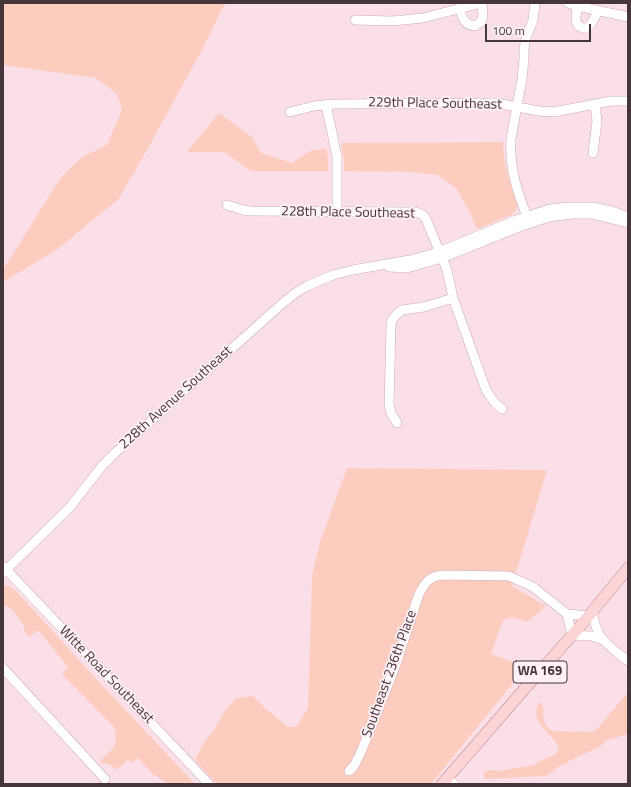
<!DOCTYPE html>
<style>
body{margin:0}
#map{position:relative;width:631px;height:787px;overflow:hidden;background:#fbdfe8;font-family:"Titillium Web",sans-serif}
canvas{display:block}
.frame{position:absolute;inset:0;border:4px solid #44363a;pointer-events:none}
.scale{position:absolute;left:485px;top:24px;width:106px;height:18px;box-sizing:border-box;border:2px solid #44363a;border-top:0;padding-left:5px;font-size:12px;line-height:14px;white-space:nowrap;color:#44363a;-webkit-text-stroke:3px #fff0f5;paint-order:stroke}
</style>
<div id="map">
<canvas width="631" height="787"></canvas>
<div class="frame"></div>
<div class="scale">100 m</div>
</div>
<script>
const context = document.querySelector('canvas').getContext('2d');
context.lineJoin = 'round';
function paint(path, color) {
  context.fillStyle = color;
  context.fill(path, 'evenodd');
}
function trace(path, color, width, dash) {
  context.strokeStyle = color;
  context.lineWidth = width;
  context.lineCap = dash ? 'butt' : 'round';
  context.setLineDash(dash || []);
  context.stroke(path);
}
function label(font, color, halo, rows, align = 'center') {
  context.font = font + ' "Titillium Web",sans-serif';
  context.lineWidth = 3.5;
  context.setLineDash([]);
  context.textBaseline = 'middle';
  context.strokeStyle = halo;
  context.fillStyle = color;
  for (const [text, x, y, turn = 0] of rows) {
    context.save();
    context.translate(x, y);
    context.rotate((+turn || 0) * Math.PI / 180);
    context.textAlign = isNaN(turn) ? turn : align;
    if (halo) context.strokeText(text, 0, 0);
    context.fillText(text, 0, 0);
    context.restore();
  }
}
const green = new Path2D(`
 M 3,3 L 225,3 L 203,48 L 147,150 L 118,200 L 90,222 L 58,249 L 3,282 L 3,270 L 61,177 L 82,157 L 107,145 L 122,110 L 117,94 L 96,78 L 3,65 Z
 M 219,113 L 252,137 L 261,153 L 292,163 L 310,151 L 326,148 L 328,158 L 328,171 L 251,171 L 224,152 L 187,152 Z
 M 503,142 C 503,164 510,183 517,204 C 517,209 515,212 511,215 L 477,229 L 470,213 L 457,189 L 438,175 L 410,172 L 344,171 L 344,160 L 341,143 Z
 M 347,468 L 547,470 L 512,586 L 546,606 L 527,622 L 512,617 L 503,620 L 491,654 L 519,664 L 531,661 L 431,784 L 217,784 L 195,760 L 203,744 L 215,728 L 224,712 L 236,698 L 253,696 L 265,708 L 288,727 L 297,726 L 308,708 L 312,576 L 320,542 Z
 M 3,586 L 9,586 L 16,591 L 88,670 L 195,784 L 168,784 L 153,774 L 138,758 L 132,763 L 128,759 L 117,770 C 112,765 109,763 102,764 L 100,761 C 113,749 119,746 114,727 L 62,674 L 68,667 L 38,630 L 30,637 L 25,633 L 24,626 L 14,612 L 9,607 L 3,605 Z
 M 628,692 L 628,734 L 605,741 L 602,745 L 599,747 L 569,761 L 565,765 L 560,765 L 551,773 L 546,776 L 486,779 L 484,778 L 483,774 L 484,772 L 490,770 L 499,771 L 534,765 L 538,762 L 556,754 L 559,750 C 558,736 527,724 539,703 L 541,703 C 545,708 542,713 544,720 C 544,723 547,726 549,729 L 553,731 L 591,732 L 597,729 Z`);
const minor = new Path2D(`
 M 568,3 L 577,6 L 628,17
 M 577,6 C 577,13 573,24 581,27 C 584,29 587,28 590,25 C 593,21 596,15 598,11
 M 459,8 C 463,17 463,25 475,26 L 481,22 L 483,16 L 482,3
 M 355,20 L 392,21 L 423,18 L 481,3
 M 326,104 L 337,157 L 337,211
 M 290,112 L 314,106 L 335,104 L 487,103 L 496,103 L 539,111 L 554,112 L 611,101 L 628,101
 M 593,153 L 597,121 L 595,104
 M 227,205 L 243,210 L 250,211 L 413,212 L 419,213 L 423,215 L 426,219 L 447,270 L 453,298 L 486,390 L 495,403 L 502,409
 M 529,222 C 518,194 509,169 511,139 L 522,79 L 524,58 L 524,49 L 526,38 L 533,20 L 535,3
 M 389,267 L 407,268 L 442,258 L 519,227 L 549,217 L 571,214 L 592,214 L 628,223
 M 397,423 L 391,413 L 389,405 L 391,326 L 392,320 L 396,315 L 402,310 L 424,307 L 453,298
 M 3,566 L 209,784
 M 3,573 L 70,507 L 102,466 L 115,453 L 284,302 L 297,292 L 307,286 L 333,275 L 353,270 L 410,260 L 439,252 L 516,220 L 550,209 L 569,207 L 592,207 L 612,211 L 628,217
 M 592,612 C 594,620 596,628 599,634 C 605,644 619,654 628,661
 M 567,614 L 572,635 L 592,636 L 603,640
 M 567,614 L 589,616
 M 3,668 L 105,779
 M 349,771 L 354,766 L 361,752 L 395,667 L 419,594 C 425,582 430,576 443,575 L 509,576 L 533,587 L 567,614
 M 447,778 L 454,784`);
const major = new Path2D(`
 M 442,784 L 521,693 L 582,624 L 628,568`);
const shields = [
 [540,672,54]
];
const shieldNames = [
 ["WA 169",540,672]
];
const streetNames = [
 ["229th Place Southeast",435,104,1],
 ["228th Place Southeast",348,213,1],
 ["228th Avenue Southeast",176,398,-42],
 ["Southeast 236th Place",390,674,-70],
 ["Witte Road Southeast",106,675,46]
];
paint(green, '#fccdbf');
trace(minor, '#ccaab5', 10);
trace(major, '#bc8a8d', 12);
trace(minor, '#fff', 9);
trace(major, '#fdd4d5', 11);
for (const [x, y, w] of shields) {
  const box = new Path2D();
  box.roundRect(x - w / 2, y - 11, w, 22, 3);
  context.fillStyle = '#fff0f5';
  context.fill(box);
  trace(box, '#44363a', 1);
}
label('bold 13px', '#44363a', null, shieldNames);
label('14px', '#44363a', '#fff0f5', streetNames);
</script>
